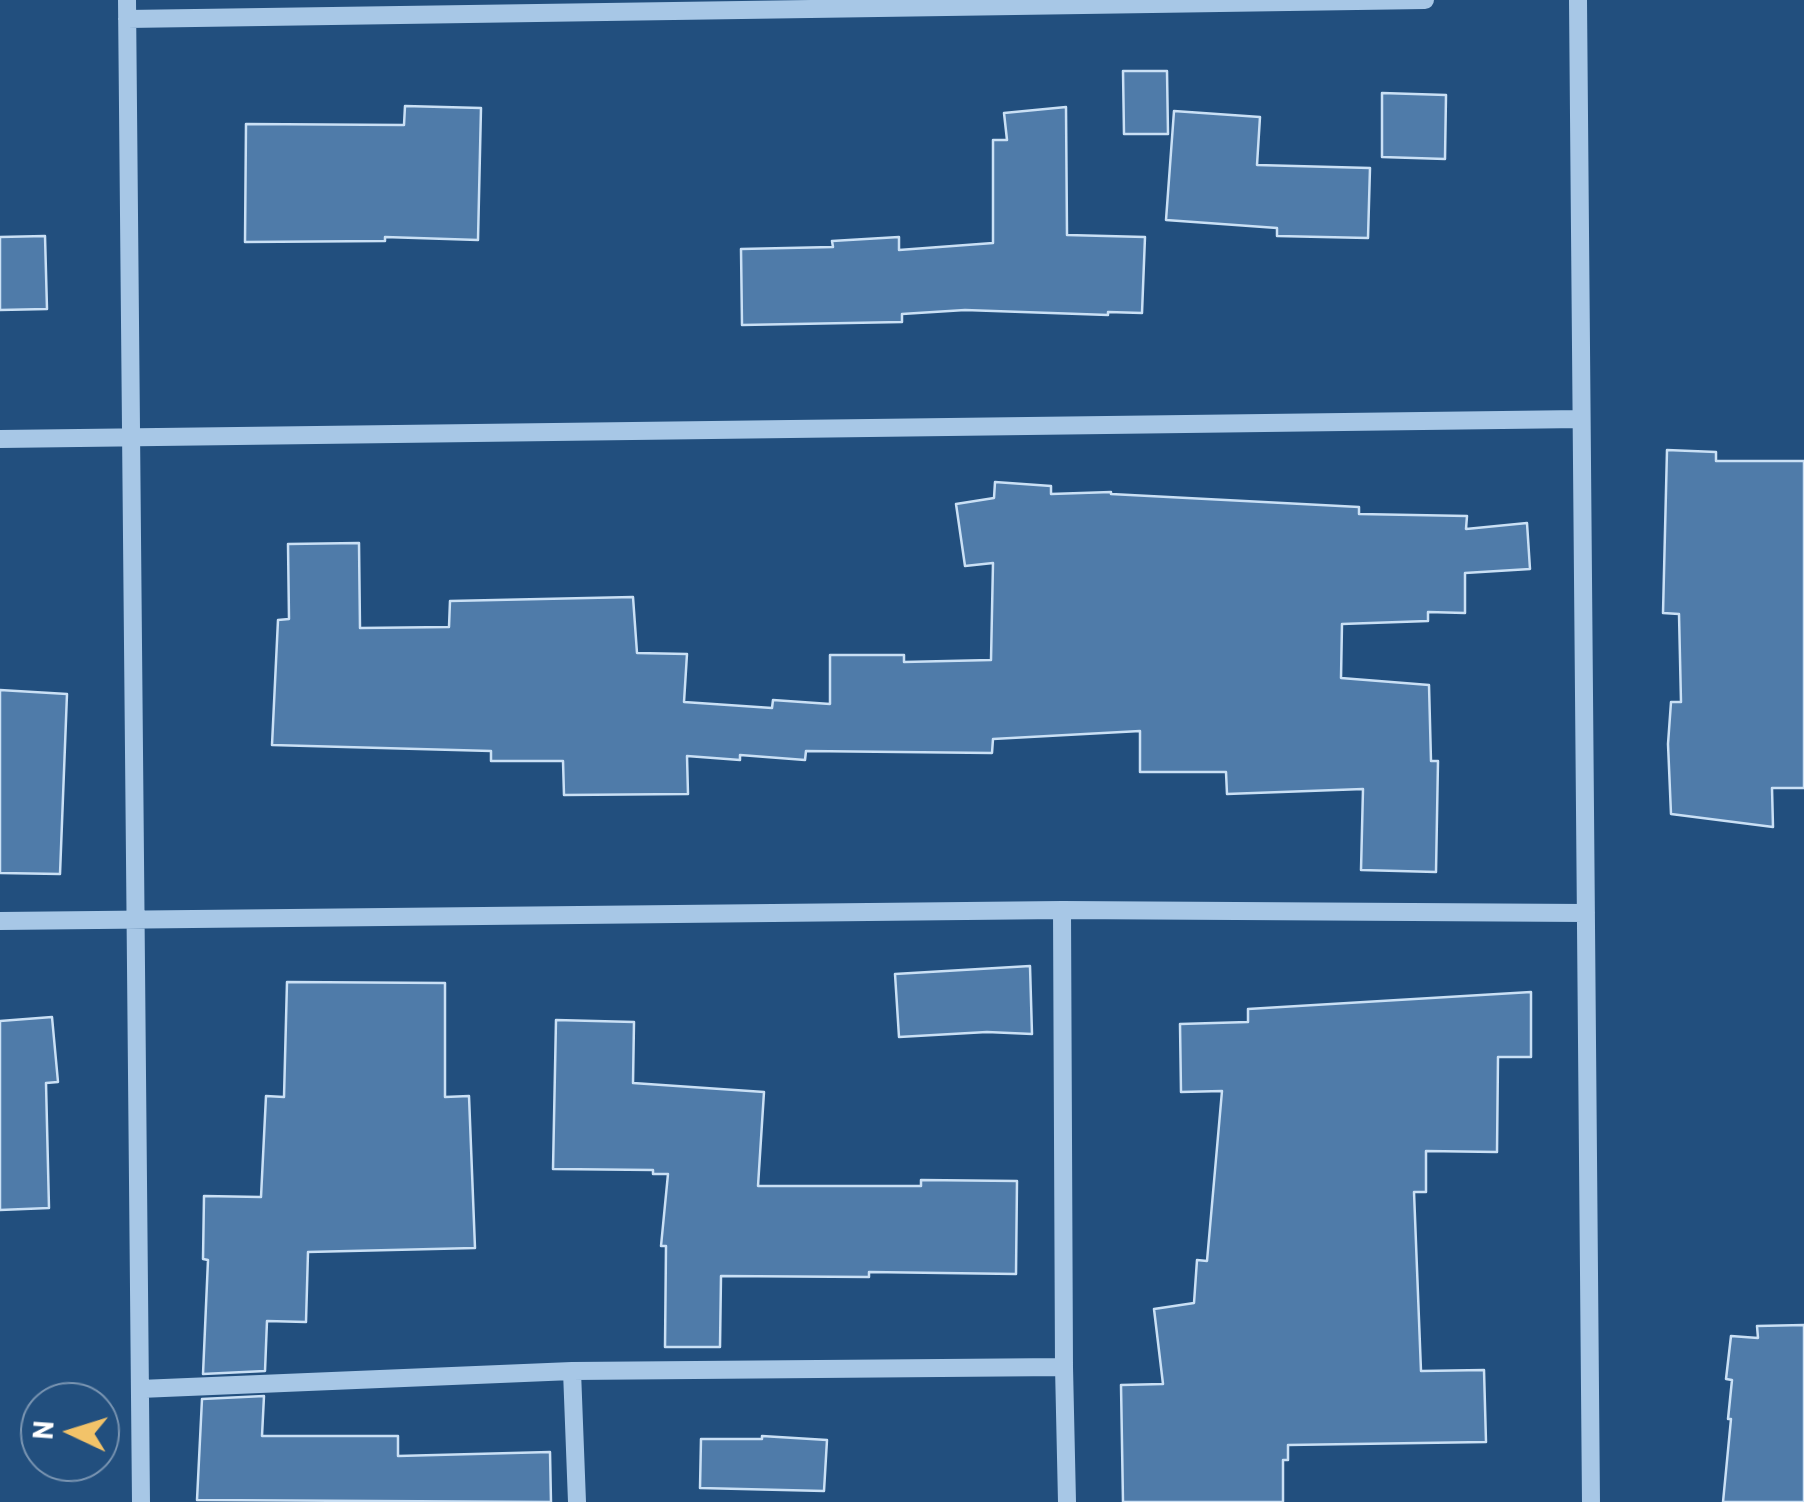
<!DOCTYPE html>
<style>
body{margin:0}
#map{position:relative;width:1804px;height:1502px;overflow:hidden;background:#224f7e;font-family:Barlow,sans-serif}
canvas{display:block}
.north{position:absolute;left:20px;top:1382px;width:100px;height:100px;box-sizing:border-box;background:#224f7e;border:2px solid #7a95b2;border-radius:50%;rotate:274deg;font-size:28px;font-weight:700;line-height:40px;text-align:center;color:#fff}
.north::after{content:'';display:block;margin:auto;width:35px;height:45px;background:#f2c369;clip-path:polygon(50% 0,100% 100%,50% 72%,0 100%)}
</style>
<div id="map">
<canvas width="1804" height="1502"></canvas>
<div class="north">N</div>
</div>
<script>
const context = document.querySelector('canvas').getContext('2d');
context.lineJoin = 'round';
function paint(path, color) {
  context.fillStyle = color;
  context.fill(path, 'evenodd');
}
function trace(path, color, width, dash) {
  context.strokeStyle = color;
  context.lineWidth = width;
  context.lineCap = dash ? 'butt' : 'round';
  context.setLineDash(dash || []);
  context.stroke(path);
}
const building = new Path2D(`
 M 1123,71 L 1167,71 L 1168,134 L 1124,134 Z
 M 1382,93 L 1446,95 L 1445,159 L 1382,157 Z
 M 405,106 L 481,108 L 478,240 L 385,237 L 385,241 L 245,242 L 246,124 L 404,125 Z
 M 1066,107 L 1067,235 L 1145,237 L 1142,313 L 1108,312 L 1108,315 L 965,310 L 902,314 L 902,322 L 742,325 L 741,249 L 833,247 L 832,241 L 899,237 L 899,250 L 993,243 L 993,140 L 1007,140 L 1004,113 Z
 M 1174,111 L 1260,117 L 1257,165 L 1370,168 L 1368,238 L 1277,236 L 1277,228 L 1166,220 Z
 M 45,236 L 47,309 L 0,310 L 0,237 Z
 M 1667,450 L 1716,452 L 1716,461 L 1804,461 L 1804,788 L 1772,788 L 1773,827 L 1671,814 L 1668,744 L 1671,702 L 1681,702 L 1679,614 L 1663,613 Z
 M 995,482 L 1051,486 L 1051,494 L 1111,492 L 1111,494 L 1359,507 L 1359,514 L 1467,516 L 1466,529 L 1527,523 L 1530,569 L 1465,573 L 1465,613 L 1428,612 L 1428,621 L 1342,624 L 1341,678 L 1429,685 L 1431,761 L 1438,761 L 1436,872 L 1361,870 L 1363,789 L 1227,794 L 1226,772 L 1140,772 L 1140,731 L 993,739 L 992,753 L 806,751 L 805,760 L 740,755 L 740,760 L 687,756 L 688,794 L 564,795 L 563,761 L 491,761 L 491,751 L 272,745 L 278,620 L 289,619 L 288,544 L 359,543 L 360,628 L 449,627 L 450,601 L 633,597 L 637,653 L 687,654 L 684,702 L 772,708 L 773,700 L 830,704 L 830,655 L 904,655 L 904,662 L 991,660 L 993,563 L 965,566 L 956,504 L 994,498 Z
 M 0,690 L 67,694 L 60,874 L 0,873 Z
 M 1030,966 L 1032,1034 L 987,1032 L 899,1037 L 895,974 Z
 M 287,982 L 445,983 L 445,1097 L 469,1096 L 475,1248 L 308,1252 L 306,1322 L 267,1321 L 265,1371 L 203,1374 L 208,1260 L 203,1259 L 204,1196 L 261,1197 L 266,1096 L 284,1097 Z
 M 1531,992 L 1531,1057 L 1498,1057 L 1497,1152 L 1426,1151 L 1426,1192 L 1414,1192 L 1421,1371 L 1484,1370 L 1486,1442 L 1288,1445 L 1288,1460 L 1283,1460 L 1283,1502 L 1123,1502 L 1121,1385 L 1163,1384 L 1154,1309 L 1194,1303 L 1197,1260 L 1207,1261 L 1222,1091 L 1181,1092 L 1180,1024 L 1248,1022 L 1248,1009 Z
 M 52,1017 L 58,1082 L 46,1083 L 49,1208 L 0,1210 L 0,1021 Z
 M 556,1020 L 634,1022 L 633,1083 L 764,1092 L 758,1186 L 921,1186 L 921,1180 L 1017,1181 L 1016,1274 L 869,1272 L 869,1277 L 721,1276 L 720,1347 L 665,1347 L 666,1246 L 661,1246 L 668,1174 L 653,1174 L 653,1170 L 553,1169 Z
 M 1804,1325 L 1804,1502 L 1723,1502 L 1731,1419 L 1728,1419 L 1732,1380 L 1726,1379 L 1731,1336 L 1758,1338 L 1757,1326 Z
 M 264,1396 L 262,1436 L 398,1436 L 398,1456 L 550,1452 L 551,1502 L 197,1500 L 202,1399 Z
 M 762,1436 L 827,1440 L 824,1491 L 700,1488 L 701,1439 L 762,1439 Z`);
const minor = new Path2D(`
 M 127,0 L 141,1502
 M 1578,0 L 1591,1502
 M 127,19 L 1425,0
 M 0,439 L 1581,419
 M 1062,910 L 1064,1367 L 1067,1502
 M 0,921 L 1062,910 L 1586,913
 M 572,1371 L 577,1502
 M 140,1389 L 572,1371 L 1064,1367`);
paint(building, '#4f7ba9');
trace(building, '#cae0f5', 2.5);
trace(minor, '#a7c7e6', 18);
</script>
